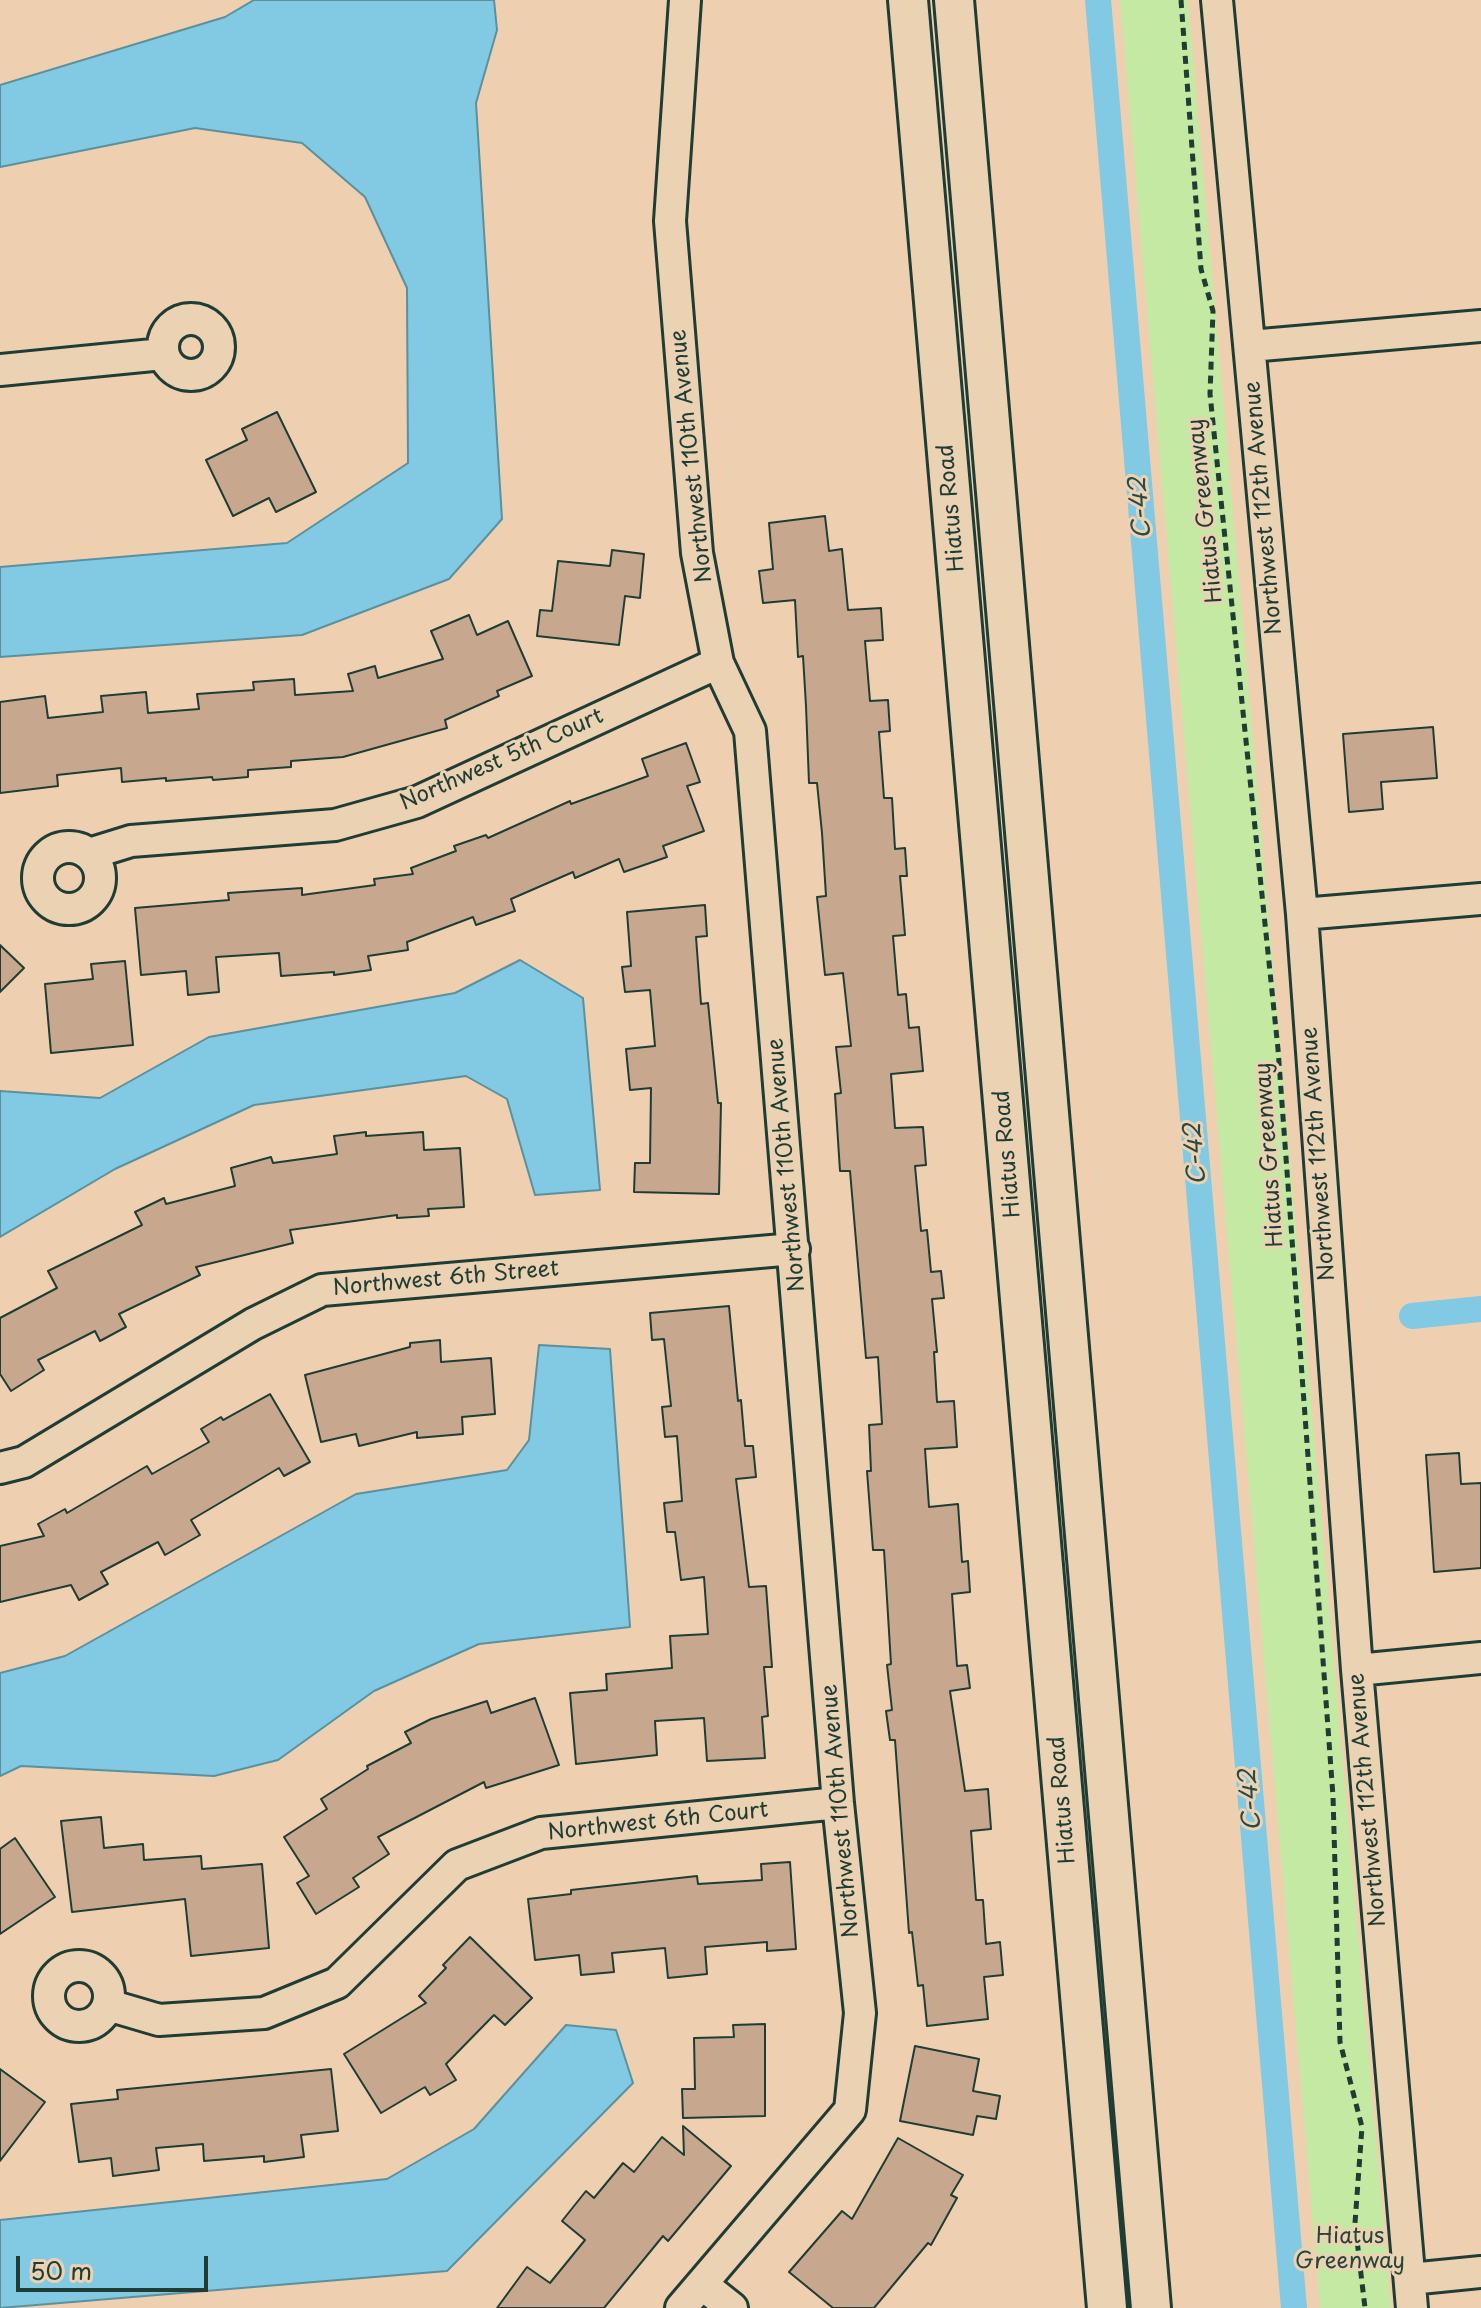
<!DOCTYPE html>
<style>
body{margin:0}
#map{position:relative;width:1481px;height:2308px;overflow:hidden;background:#eed0b1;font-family:"Playpen Sans",sans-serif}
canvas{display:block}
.scale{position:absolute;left:16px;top:2256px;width:192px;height:36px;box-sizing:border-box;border:4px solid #1f3d34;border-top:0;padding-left:10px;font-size:24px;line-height:28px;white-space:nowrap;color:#1f3d34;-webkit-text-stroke:6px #ebd2b3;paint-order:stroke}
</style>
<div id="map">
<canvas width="1481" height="2308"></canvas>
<div class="scale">50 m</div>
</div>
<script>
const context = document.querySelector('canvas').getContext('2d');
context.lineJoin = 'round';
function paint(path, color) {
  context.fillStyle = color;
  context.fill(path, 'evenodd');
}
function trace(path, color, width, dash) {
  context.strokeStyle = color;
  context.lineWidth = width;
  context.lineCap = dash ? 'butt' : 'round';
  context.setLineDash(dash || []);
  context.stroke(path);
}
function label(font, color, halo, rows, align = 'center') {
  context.font = font + ' "Playpen Sans",sans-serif';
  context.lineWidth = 6;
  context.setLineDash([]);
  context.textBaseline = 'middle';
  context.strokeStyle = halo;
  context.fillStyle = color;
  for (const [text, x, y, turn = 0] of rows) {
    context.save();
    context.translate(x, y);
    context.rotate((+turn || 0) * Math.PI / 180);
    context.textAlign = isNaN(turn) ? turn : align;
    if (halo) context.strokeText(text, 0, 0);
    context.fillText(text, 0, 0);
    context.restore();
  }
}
const green = new Path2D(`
 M 1120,0 L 1188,0 L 1391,2308 L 1320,2308 Z`);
const water = new Path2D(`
 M 254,0 L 494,0 L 497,30 L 476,103 L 502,519 L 449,579 L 302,635 L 0,657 L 0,567 L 287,543 L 408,463 L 407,288 L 365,197 L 302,143 L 195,128 L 0,167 L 0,85 L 225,17 Z
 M 520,960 L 583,998 L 600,1190 L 535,1195 L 507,1099 L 466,1076 L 254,1105 L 115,1169 L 0,1237 L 0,1091 L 100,1098 L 209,1037 L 455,993 Z
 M 539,1345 L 610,1349 L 630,1627 L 479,1644 L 374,1691 L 278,1760 L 214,1776 L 21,1766 L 0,1776 L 0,1673 L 65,1656 L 356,1494 L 507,1470 L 529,1440 Z
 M 566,2025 L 616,2030 L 633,2083 L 447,2271 L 0,2308 L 0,2220 L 387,2179 L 474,2129 Z`);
const canal = new Path2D(`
 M 1098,0 L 1294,2308
 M 1412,1316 L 1481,1309`);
const building = new Path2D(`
 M 277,412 L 316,492 L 276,512 L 269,498 L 233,516 L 206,460 L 247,440 L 242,429 Z
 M 825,516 L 829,551 L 842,549 L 848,610 L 881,608 L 883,640 L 865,641 L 870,701 L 888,700 L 890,731 L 879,732 L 884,798 L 892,798 L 895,849 L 905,848 L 907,876 L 900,876 L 905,935 L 893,936 L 898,995 L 906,994 L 909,1028 L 919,1027 L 923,1071 L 891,1074 L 895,1128 L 923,1127 L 926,1165 L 915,1166 L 921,1231 L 927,1230 L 931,1272 L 941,1271 L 944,1298 L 932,1299 L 937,1352 L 934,1352 L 937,1402 L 954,1401 L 957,1447 L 925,1449 L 929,1507 L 958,1504 L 962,1562 L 968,1561 L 970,1592 L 952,1594 L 957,1666 L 967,1665 L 970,1688 L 950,1691 L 965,1791 L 988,1789 L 991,1829 L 971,1831 L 976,1900 L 983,1900 L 986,1944 L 1000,1942 L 1003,1975 L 984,1977 L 988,2019 L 927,2026 L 923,1985 L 918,1986 L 912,1932 L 909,1933 L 895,1740 L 890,1740 L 886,1711 L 892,1710 L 887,1665 L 891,1664 L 884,1550 L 873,1550 L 867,1471 L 871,1471 L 869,1425 L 882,1424 L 878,1357 L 866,1358 L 850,1171 L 840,1171 L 835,1094 L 841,1093 L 836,1047 L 851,1046 L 843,973 L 825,975 L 817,897 L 826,896 L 822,833 L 817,783 L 809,783 L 806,706 L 803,656 L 798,657 L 795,600 L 763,603 L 759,571 L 773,569 L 769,523 Z
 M 612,550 L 644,554 L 640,598 L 625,596 L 619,645 L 537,636 L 540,610 L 552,611 L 558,561 L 610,566 Z
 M 469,615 L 477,635 L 508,621 L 532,676 L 497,691 L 499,696 L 445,720 L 447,728 L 343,757 L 291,761 L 291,767 L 248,770 L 248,777 L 213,780 L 212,777 L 166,781 L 166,778 L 122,782 L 121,768 L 57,775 L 58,786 L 0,793 L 0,702 L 45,696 L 48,718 L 103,712 L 101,696 L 146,692 L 148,713 L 199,709 L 197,694 L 254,690 L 253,682 L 294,679 L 295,695 L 353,691 L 348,674 L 375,666 L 378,678 L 443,659 L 431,631 Z
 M 1433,727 L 1437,778 L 1381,782 L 1383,809 L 1349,812 L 1343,734 Z
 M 686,743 L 700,782 L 687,786 L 704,831 L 663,846 L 667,857 L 624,872 L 619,859 L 575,878 L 573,872 L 511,899 L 515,911 L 476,925 L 473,917 L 407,942 L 408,950 L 368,956 L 371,970 L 334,975 L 334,972 L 281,976 L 279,953 L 216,957 L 219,992 L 188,995 L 186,971 L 141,975 L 135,908 L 229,900 L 228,893 L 302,888 L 302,895 L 375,885 L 374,879 L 413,874 L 411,868 L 456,851 L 454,846 L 486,835 L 488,838 L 570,801 L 571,804 L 648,776 L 642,759 Z
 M 705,905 L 707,936 L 696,937 L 701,1004 L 708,1003 L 718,1103 L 721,1103 L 719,1194 L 634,1192 L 635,1163 L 650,1163 L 651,1088 L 630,1090 L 626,1049 L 655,1046 L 650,990 L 625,992 L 622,967 L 631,966 L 627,912 Z
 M 0,945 L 24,968 L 0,992 Z
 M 125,961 L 133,1045 L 51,1053 L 45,984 L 93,979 L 91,964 Z
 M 366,1132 L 366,1136 L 423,1132 L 424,1150 L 460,1148 L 464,1207 L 428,1209 L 429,1216 L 397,1218 L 397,1215 L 290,1230 L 293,1243 L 196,1267 L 200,1275 L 119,1314 L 126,1327 L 100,1341 L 95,1331 L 38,1360 L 44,1370 L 11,1391 L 0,1374 L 0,1318 L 57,1288 L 48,1271 L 142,1225 L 135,1212 L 164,1198 L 166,1204 L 235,1186 L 231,1168 L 271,1157 L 273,1163 L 337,1154 L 334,1136 Z
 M 729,1306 L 738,1401 L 741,1400 L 745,1446 L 753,1446 L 756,1477 L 736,1479 L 749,1587 L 766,1586 L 772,1667 L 764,1667 L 768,1716 L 762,1717 L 765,1758 L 707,1761 L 704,1718 L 655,1721 L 657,1755 L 576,1764 L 570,1693 L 607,1690 L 606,1674 L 672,1668 L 670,1636 L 708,1634 L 704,1577 L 681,1580 L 675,1532 L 667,1532 L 664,1503 L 682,1501 L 677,1436 L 665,1437 L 662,1407 L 671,1406 L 664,1339 L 652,1340 L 650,1313 Z
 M 440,1340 L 441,1362 L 491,1358 L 495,1414 L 462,1417 L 463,1434 L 417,1438 L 417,1432 L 359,1446 L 356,1434 L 321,1442 L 305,1375 L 410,1347 L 410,1343 Z
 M 270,1394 L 310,1462 L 284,1476 L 279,1468 L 191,1520 L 200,1535 L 165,1555 L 158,1542 L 101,1572 L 108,1584 L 79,1600 L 71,1585 L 0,1602 L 0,1546 L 44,1536 L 38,1524 L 65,1509 L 67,1513 L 147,1466 L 152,1474 L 209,1442 L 201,1429 L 221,1417 L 223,1420 Z
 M 1459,1453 L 1461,1484 L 1481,1483 L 1481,1568 L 1434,1572 L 1426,1455 Z
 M 535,1698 L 559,1765 L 486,1788 L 484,1782 L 378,1837 L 389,1854 L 353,1878 L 359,1887 L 316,1914 L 297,1883 L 309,1876 L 284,1837 L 327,1809 L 321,1799 L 368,1769 L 367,1766 L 411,1743 L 405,1732 L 431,1719 L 487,1701 L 491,1713 Z
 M 101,1817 L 104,1848 L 143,1844 L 144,1860 L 201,1856 L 202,1869 L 262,1864 L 269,1948 L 191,1956 L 185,1899 L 72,1912 L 61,1821 Z
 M 15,1838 L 55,1897 L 0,1934 L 0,1849 Z
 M 790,1862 L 796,1949 L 767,1951 L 767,1942 L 705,1947 L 707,1974 L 668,1978 L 665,1948 L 612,1953 L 614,1972 L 581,1975 L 579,1955 L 535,1960 L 528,1899 L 571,1894 L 571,1890 L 697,1876 L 698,1884 L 762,1880 L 761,1864 Z
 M 470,1937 L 532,1998 L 505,2025 L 494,2015 L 446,2064 L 456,2080 L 430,2095 L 425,2087 L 381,2113 L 344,2054 L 426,2003 L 419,1996 L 446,1968 L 443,1965 Z
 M 765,2024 L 765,2116 L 683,2118 L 682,2089 L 695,2089 L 694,2038 L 734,2037 L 733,2025 Z
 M 915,2046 L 979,2059 L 973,2091 L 1000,2096 L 996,2119 L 977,2116 L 973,2135 L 900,2121 Z
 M 0,2069 L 45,2102 L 0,2161 Z
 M 331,2069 L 338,2131 L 301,2135 L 304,2157 L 264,2162 L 264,2156 L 204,2161 L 203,2144 L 156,2148 L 159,2170 L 113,2176 L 111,2158 L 79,2162 L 71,2104 L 118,2099 L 117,2090 Z
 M 683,2126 L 731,2166 L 668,2241 L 663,2236 L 604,2308 L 497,2308 L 527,2267 L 550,2283 L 585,2240 L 562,2221 L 586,2191 L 594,2198 L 623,2163 L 634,2172 L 662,2137 L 684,2155 Z
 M 898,2138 L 963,2175 L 951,2195 L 957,2198 L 931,2245 L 928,2243 L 874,2308 L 833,2308 L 789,2272 L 842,2211 L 852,2219 Z`);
const path = new Path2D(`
 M 1181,0 L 1201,269 L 1213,311 L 1210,394 L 1278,1049 L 1333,1796 L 1340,2042 L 1362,2127 L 1355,2223 L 1365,2308`);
const minor = new Path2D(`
 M 1217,0 L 1302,914 L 1357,1670 L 1412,2308
 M163 347a28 28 0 1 1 56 0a28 28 0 1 1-56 0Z
 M 1250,346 L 1481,326
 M 0,370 L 163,354
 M38 878a31 31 0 1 1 62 0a31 31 0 1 1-62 0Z
 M 89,854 L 131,841 L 335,825 L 417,802 L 718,663
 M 1302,914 L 1481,899
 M 0,1468 L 24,1462 L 253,1324 L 322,1290 L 794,1249
 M 1357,1670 L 1481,1658
 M49 1996a30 30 0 1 1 60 0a30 30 0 1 1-60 0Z
 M 108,2005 L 159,2020 L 264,2013 L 337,1983 L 457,1865 L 541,1833 L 838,1803
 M 1410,2279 L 1481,2272
 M 703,2285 L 732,2308
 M 681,2308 L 850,2110 L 860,2013 L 838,1803 L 750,731 L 718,663 L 697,553 L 670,221 L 685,0`);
const major = new Path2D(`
 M 908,0 L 1107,2308
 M 954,0 L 1151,2308`);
const streetNames = [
 ["Northwest 110th Avenue",692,456,-96],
 ["Hiatus Road",952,508,-95],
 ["Northwest 112th Avenue",1264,508,-95],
 ["Hiatus Greenway",1206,511,-96],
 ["Northwest 5th Court",502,760,-24],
 ["Hiatus Road",1008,1154,-95],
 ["Northwest 112th Avenue",1319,1154,-94],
 ["Hiatus Greenway",1270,1155,-94],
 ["Northwest 110th Avenue",787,1165,-95],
 ["Northwest 6th Street",446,1279,-5],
 ["Hiatus Road",1063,1800,-95],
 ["Northwest 112th Avenue",1368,1800,-95],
 ["Northwest 110th Avenue",841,1811,-95],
 ["Northwest 6th Court",658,1822,-6]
];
const parkNames = [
 ["Hiatus",1350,2237],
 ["Greenway",1350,2262]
];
const waterNames = [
 ["C-42",1141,508,-95],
 ["C-42",1196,1154,-95],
 ["C-42",1251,1800,-95]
];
paint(green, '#c4e9a3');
paint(water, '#82c9e3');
trace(water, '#5a919d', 2);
trace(canal, '#82c9e3', 26);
paint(building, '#c7a88e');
trace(building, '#1f3d34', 2);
trace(minor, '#1f3d34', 36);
trace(major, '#1f3d34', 44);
trace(path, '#1f3d34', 5, [8, 6]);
trace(minor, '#ebd2b3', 30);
trace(major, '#ebd2b3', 38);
label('22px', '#1f3d34', '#ebd2b3', streetNames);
label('22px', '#27463a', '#ebd2b3', parkNames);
label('italic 24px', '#294b46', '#ebd2b3', waterNames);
</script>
